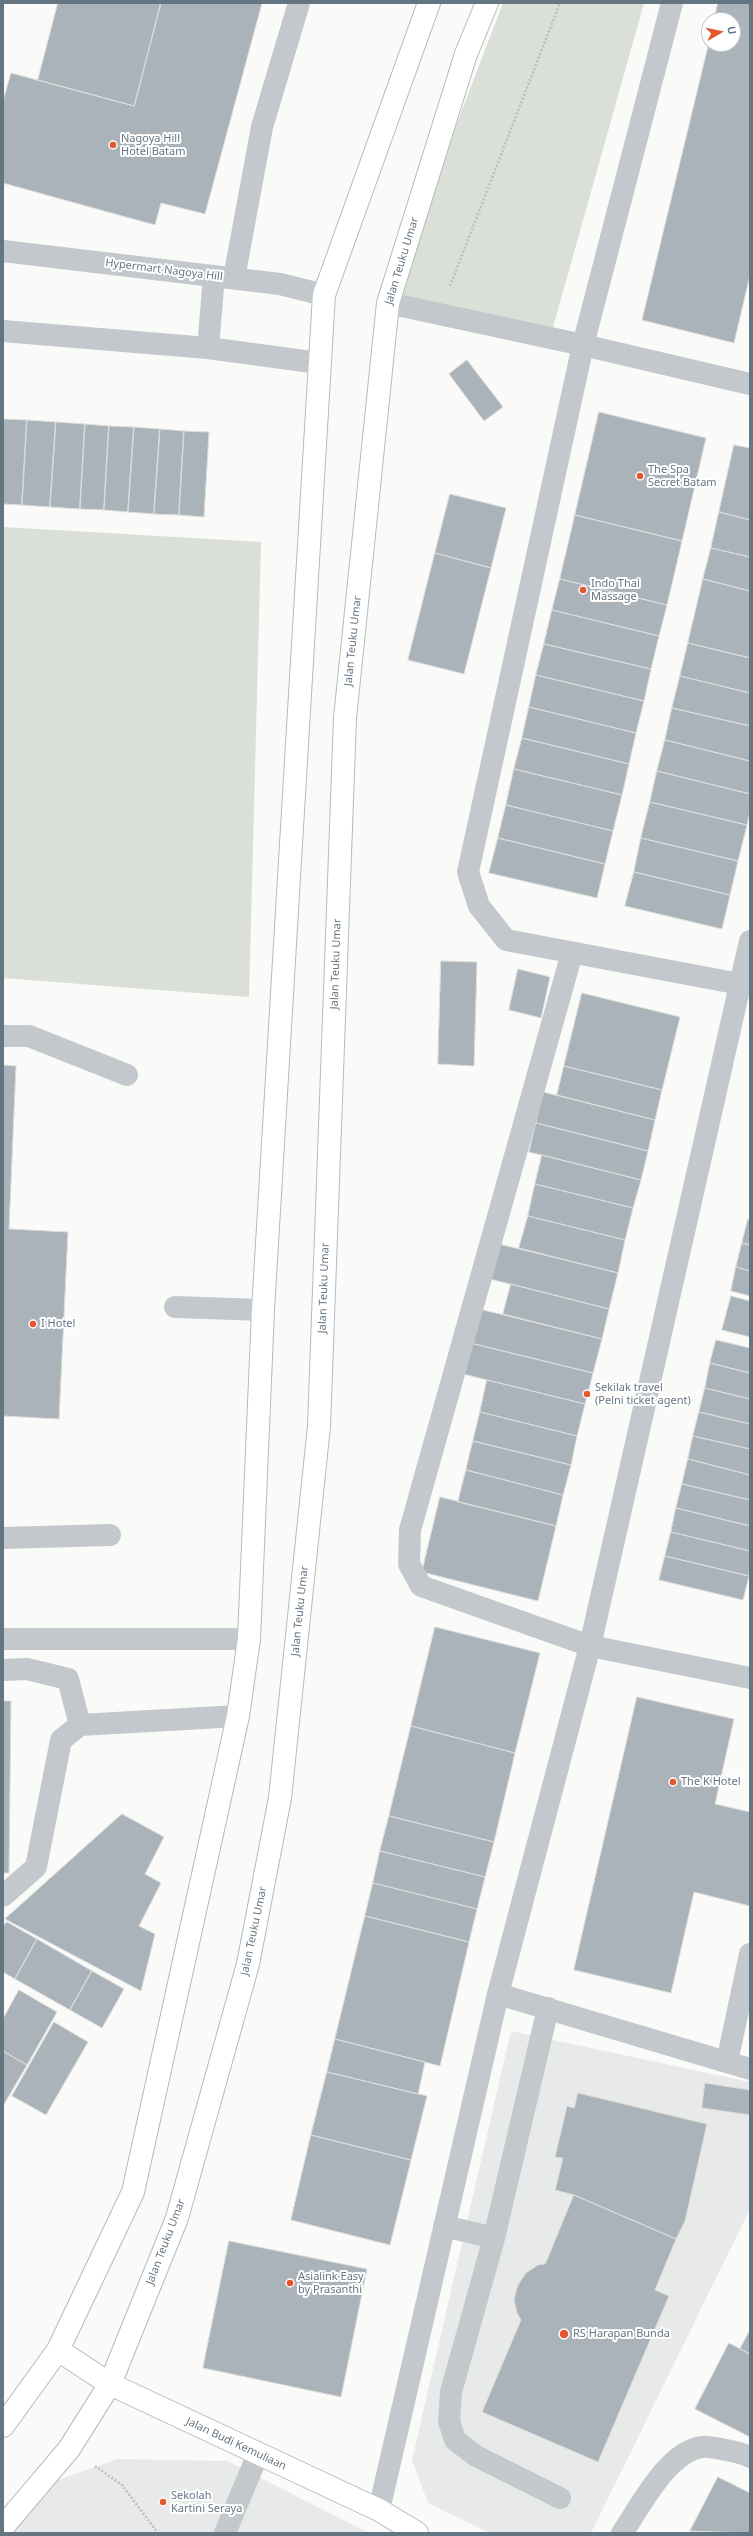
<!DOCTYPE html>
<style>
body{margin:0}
#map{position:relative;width:753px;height:2536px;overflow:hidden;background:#fafaf8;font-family:"Noto Sans",sans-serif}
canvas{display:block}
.frame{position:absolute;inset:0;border:4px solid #657683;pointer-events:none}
.north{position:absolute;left:701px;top:12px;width:40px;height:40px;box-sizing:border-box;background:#fff;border:1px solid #c1c8cd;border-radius:50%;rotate:81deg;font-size:11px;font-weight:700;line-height:16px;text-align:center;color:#657683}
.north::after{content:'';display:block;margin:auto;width:14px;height:18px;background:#e4572e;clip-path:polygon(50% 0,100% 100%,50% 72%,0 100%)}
</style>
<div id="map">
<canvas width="753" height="2536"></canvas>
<div class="frame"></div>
<div class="north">U</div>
</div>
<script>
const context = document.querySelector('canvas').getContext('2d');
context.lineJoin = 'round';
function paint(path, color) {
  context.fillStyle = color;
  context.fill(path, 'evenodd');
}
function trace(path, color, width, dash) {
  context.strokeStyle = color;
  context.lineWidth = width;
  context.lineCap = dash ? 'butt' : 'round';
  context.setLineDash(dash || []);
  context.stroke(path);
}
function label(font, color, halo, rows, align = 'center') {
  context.font = font + ' "Noto Sans",sans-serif';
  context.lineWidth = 4;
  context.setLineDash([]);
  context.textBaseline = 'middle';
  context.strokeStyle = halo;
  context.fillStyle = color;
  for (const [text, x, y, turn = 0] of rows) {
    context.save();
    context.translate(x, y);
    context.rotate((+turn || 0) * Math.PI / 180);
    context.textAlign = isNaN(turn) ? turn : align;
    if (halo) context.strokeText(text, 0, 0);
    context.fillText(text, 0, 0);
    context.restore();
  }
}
const built = new Path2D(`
 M 511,2031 L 750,2082 L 750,2209 L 591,2533 L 490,2533 L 428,2503 L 412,2460 Z
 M 117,2459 L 227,2461 L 369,2533 L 3,2533 L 30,2490 Z`);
const green = new Path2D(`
 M 503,3 L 644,3 L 550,338 L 388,303 Z
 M 3,527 L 261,542 L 249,997 L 3,978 Z`);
const building = new Path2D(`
 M 58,3 L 161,3 L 134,106 L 38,80 Z
 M 161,3 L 262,3 L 205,214 L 161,203 L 155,225 L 3,183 L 3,101 L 11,73 L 134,106 Z
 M 718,3 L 750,3 L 750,275 L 734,343 L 642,320 L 709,42 L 709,44 L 733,44 L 733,20 L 714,20 Z
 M 467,360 L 503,407 L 484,421 L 449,374 Z
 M 599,412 L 706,438 L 682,541 L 575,515 Z
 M 3,419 L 27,420 L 22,505 L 3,504 Z
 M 27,420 L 56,422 L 50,507 L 22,505 Z
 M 56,422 L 85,424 L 80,509 L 50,507 Z
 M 85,424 L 109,426 L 104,510 L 80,509 Z
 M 109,426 L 134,427 L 128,512 L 104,510 Z
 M 134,427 L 160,429 L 154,514 L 128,512 Z
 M 160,429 L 184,431 L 179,515 L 154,514 Z
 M 184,431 L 209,432 L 204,517 L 179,515 Z
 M 734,445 L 750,448 L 750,520 L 719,512 Z
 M 450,494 L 506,508 L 491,568 L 435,553 Z
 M 719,512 L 750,520 L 750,557 L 711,548 Z
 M 575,515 L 682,541 L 667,605 L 560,579 Z
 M 711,548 L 750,557 L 750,591 L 703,579 Z
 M 435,553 L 491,568 L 464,674 L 408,660 Z
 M 560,579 L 667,605 L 659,636 L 552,610 Z
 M 703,579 L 750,591 L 750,658 L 688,643 Z
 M 552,610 L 659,636 L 651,669 L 544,644 Z
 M 688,643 L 750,658 L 750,693 L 680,676 Z
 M 544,644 L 651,669 L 644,701 L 536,675 Z
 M 536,675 L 644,701 L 636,733 L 529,707 Z
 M 680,676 L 750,693 L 750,726 L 672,708 Z
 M 529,707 L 636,733 L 629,764 L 522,738 Z
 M 672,708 L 750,726 L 750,761 L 665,740 Z
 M 522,738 L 629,764 L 622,795 L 514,769 Z
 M 665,740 L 750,761 L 750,794 L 657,771 Z
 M 514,769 L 622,795 L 613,831 L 506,805 Z
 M 657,771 L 750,794 L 750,811 L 747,825 L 650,802 Z
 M 650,802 L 747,825 L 738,861 L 641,838 Z
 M 506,805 L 613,831 L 605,864 L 498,838 Z
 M 498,838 L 605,864 L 597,898 L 489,873 Z
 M 641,838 L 738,861 L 730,895 L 634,872 Z
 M 634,872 L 730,895 L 722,929 L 625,906 Z
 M 441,961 L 477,962 L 474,1066 L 438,1064 Z
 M 518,969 L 550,977 L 541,1018 L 509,1010 Z
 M 582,993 L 680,1017 L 662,1090 L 564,1066 Z
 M 3,1065 L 16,1066 L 9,1229 L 68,1232 L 59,1419 L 3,1416 Z
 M 564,1066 L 662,1090 L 655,1120 L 557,1095 Z
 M 543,1092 L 655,1120 L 648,1151 L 536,1123 Z
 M 536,1123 L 648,1151 L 641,1180 L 529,1152 Z
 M 542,1155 L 641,1180 L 633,1208 L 535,1184 Z
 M 535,1184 L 633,1208 L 625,1240 L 528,1216 Z
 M 528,1216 L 625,1240 L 618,1273 L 519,1248 Z
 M 748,1219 L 750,1220 L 750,1245 L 742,1243 Z
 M 742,1243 L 750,1245 L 750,1271 L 736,1267 Z
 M 499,1244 L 618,1273 L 609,1309 L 490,1279 Z
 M 736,1267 L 750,1271 L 750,1296 L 731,1291 Z
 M 511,1284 L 609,1309 L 602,1339 L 503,1314 Z
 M 731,1296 L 750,1301 L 750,1337 L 722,1330 Z
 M 475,1308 L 602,1339 L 593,1373 L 466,1342 Z
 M 716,1340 L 750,1348 L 750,1373 L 710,1363 Z
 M 466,1342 L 593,1373 L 585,1404 L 459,1373 Z
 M 710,1363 L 750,1373 L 750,1399 L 705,1388 Z
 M 487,1380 L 585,1404 L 577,1436 L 480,1412 Z
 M 705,1388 L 750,1399 L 750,1424 L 699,1412 Z
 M 480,1412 L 577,1436 L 571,1465 L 473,1441 Z
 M 699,1412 L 750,1424 L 750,1449 L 693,1436 Z
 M 693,1436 L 750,1449 L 750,1475 L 688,1459 Z
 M 473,1441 L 571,1465 L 563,1495 L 466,1470 Z
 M 688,1459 L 750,1475 L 750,1500 L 682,1484 Z
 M 466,1470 L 563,1495 L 556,1526 L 458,1502 Z
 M 682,1484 L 750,1500 L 750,1526 L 676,1508 Z
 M 440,1497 L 556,1526 L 538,1601 L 422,1572 Z
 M 676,1508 L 750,1526 L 750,1551 L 671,1532 Z
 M 671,1532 L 750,1551 L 749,1576 L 665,1556 Z
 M 665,1556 L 749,1576 L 743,1600 L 659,1580 Z
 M 435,1627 L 540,1653 L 515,1753 L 411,1726 Z
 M 637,1697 L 734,1719 L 715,1804 L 750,1812 L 750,1906 L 694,1892 L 671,1993 L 574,1970 Z
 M 3,1701 L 11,1701 L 9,1873 L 3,1873 Z
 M 411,1726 L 515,1753 L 494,1842 L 389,1816 Z
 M 122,1814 L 164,1837 L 145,1874 L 161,1883 L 139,1926 L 155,1934 L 141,1991 L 5,1919 Z
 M 389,1816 L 494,1842 L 485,1877 L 380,1851 Z
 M 380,1851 L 485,1877 L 477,1909 L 373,1883 Z
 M 373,1883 L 477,1909 L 469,1942 L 365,1916 Z
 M 365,1916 L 469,1942 L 440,2066 L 335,2039 Z
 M 7,1922 L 37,1939 L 15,1979 L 3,1972 L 3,1926 Z
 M 37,1939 L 92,1971 L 70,2010 L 15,1979 Z
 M 92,1971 L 124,1989 L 102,2028 L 70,2010 Z
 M 19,1990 L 57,2012 L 27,2065 L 3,2051 L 3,2019 Z
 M 54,2022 L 88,2042 L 46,2115 L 12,2096 Z
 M 335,2039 L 425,2062 L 418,2094 L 327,2072 Z
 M 3,2051 L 27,2065 L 3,2106 Z
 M 327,2072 L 427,2096 L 411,2160 L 311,2135 Z
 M 705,2083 L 750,2090 L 750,2115 L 702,2108 Z
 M 578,2093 L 707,2124 L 685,2221 L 676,2239 L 574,2195 L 555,2190 L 563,2158 L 555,2157 L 567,2106 L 574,2108 Z
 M 311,2135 L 411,2160 L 390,2245 L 291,2220 Z
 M 574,2195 L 676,2239 L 655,2290 L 669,2296 L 598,2462 L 482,2412 L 521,2320 L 517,2313 L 514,2299 L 518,2285 L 526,2273 L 538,2265 L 545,2264 Z
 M 229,2241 L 367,2269 L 341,2397 L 203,2368 Z
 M 750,2330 L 750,2354 L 740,2349 Z
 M 729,2343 L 750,2354 L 750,2437 L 695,2409 Z
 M 718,2477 L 750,2493 L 750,2533 L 690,2531 Z`);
const path = new Path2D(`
 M 450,286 L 560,3
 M 95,2466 L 122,2485 L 158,2533`);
const minor = new Path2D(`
 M 672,3 L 583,345 L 468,872 L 479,906 L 506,940 L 740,984
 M 3,251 L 280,284 L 324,295
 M 234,278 L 262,127 L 299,3
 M 388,303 L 583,345 L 750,384
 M 3,331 L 208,348 L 319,363
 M 208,348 L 214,276
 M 572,953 L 410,1530 L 409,1564 L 421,1586 L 590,1646 L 750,1678
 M 3,1036 L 29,1036 L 127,1075
 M 175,1307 L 263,1310
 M 3,1538 L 110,1535
 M 3,1639 L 249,1639
 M 3,1670 L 27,1669 L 68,1679 L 80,1725
 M 3,1896 L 36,1867 L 61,1740 L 80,1725 L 238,1716
 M 498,1994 L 750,2069
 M 727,2062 L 750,1954
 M 444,2226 L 494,2238 L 548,2008
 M 494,2238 L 451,2392 L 449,2421 L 455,2440 L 476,2456 L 560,2498
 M 379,2510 L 498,1994 L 590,1646 L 750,941
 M 225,2533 L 258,2454
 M 622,2533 C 641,2506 667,2452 702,2447 C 708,2446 715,2448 721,2449 C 731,2451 740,2452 750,2457`);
const major = new Path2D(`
 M 58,2350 L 110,2384 L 379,2510 L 417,2533
 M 3,2426 L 58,2350 L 133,2192 L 238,1716 L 249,1639 L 263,1310 L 324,295 L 429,3
 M 3,2527 L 69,2449 L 110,2384 L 177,2218 L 248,1964 L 280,1798 L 319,1426 L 345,718 L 388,303 L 466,54 L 487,3`);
const markers = [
 [113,145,4,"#e4572e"],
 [640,476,4,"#e4572e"],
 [583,590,4,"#e4572e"],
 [33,1324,4,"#e4572e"],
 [587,1394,4,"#e4572e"],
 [673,1782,4,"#e4572e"],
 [290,2283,4,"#e4572e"],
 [564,2334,5,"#e4572e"],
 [163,2502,4,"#e4572e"]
];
const poiNames = [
 ["Nagoya Hill",121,139],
 ["Hotel Batam",121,152],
 ["The Spa",648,470],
 ["Secret Batam",648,483],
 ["Indo Thai",591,584],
 ["Massage",591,597],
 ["I Hotel",41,1324],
 ["Sekilak travel",595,1388],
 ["(Pelni ticket agent)",595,1401],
 ["The K Hotel",681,1782],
 ["Asialink Easy",298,2277],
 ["by Prasanthi",298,2290],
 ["RS Harapan Bunda",573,2334],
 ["Sekolah",171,2496],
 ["Kartini Seraya",171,2509]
];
const streetNames = [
 ["Jalan Teuku Umar",402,261,-73],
 ["Hypermart Nagoya Hill",164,270,7],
 ["Jalan Teuku Umar",353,641,-84],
 ["Jalan Teuku Umar",336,964,-88],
 ["Jalan Teuku Umar",324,1288,-88],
 ["Jalan Teuku Umar",300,1611,-84],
 ["Jalan Teuku Umar",254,1931,-78],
 ["Jalan Teuku Umar",166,2242,-69],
 ["Jalan Budi Kemuliaan",236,2444,25]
];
paint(built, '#e8e9e9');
paint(green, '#dadfd7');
paint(building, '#aab3b9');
trace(building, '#dcdcda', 1);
trace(major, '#b5babe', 24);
trace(path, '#bbbfc2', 2.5, [2, 2]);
trace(minor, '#c3c8cc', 22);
trace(major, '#fff', 22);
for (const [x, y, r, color] of markers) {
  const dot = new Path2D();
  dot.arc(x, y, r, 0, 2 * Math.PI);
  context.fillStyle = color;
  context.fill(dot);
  trace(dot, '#fff', 1.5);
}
label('11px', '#657683', '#fff', poiNames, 'left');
label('11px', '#657683', '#fff', streetNames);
</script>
